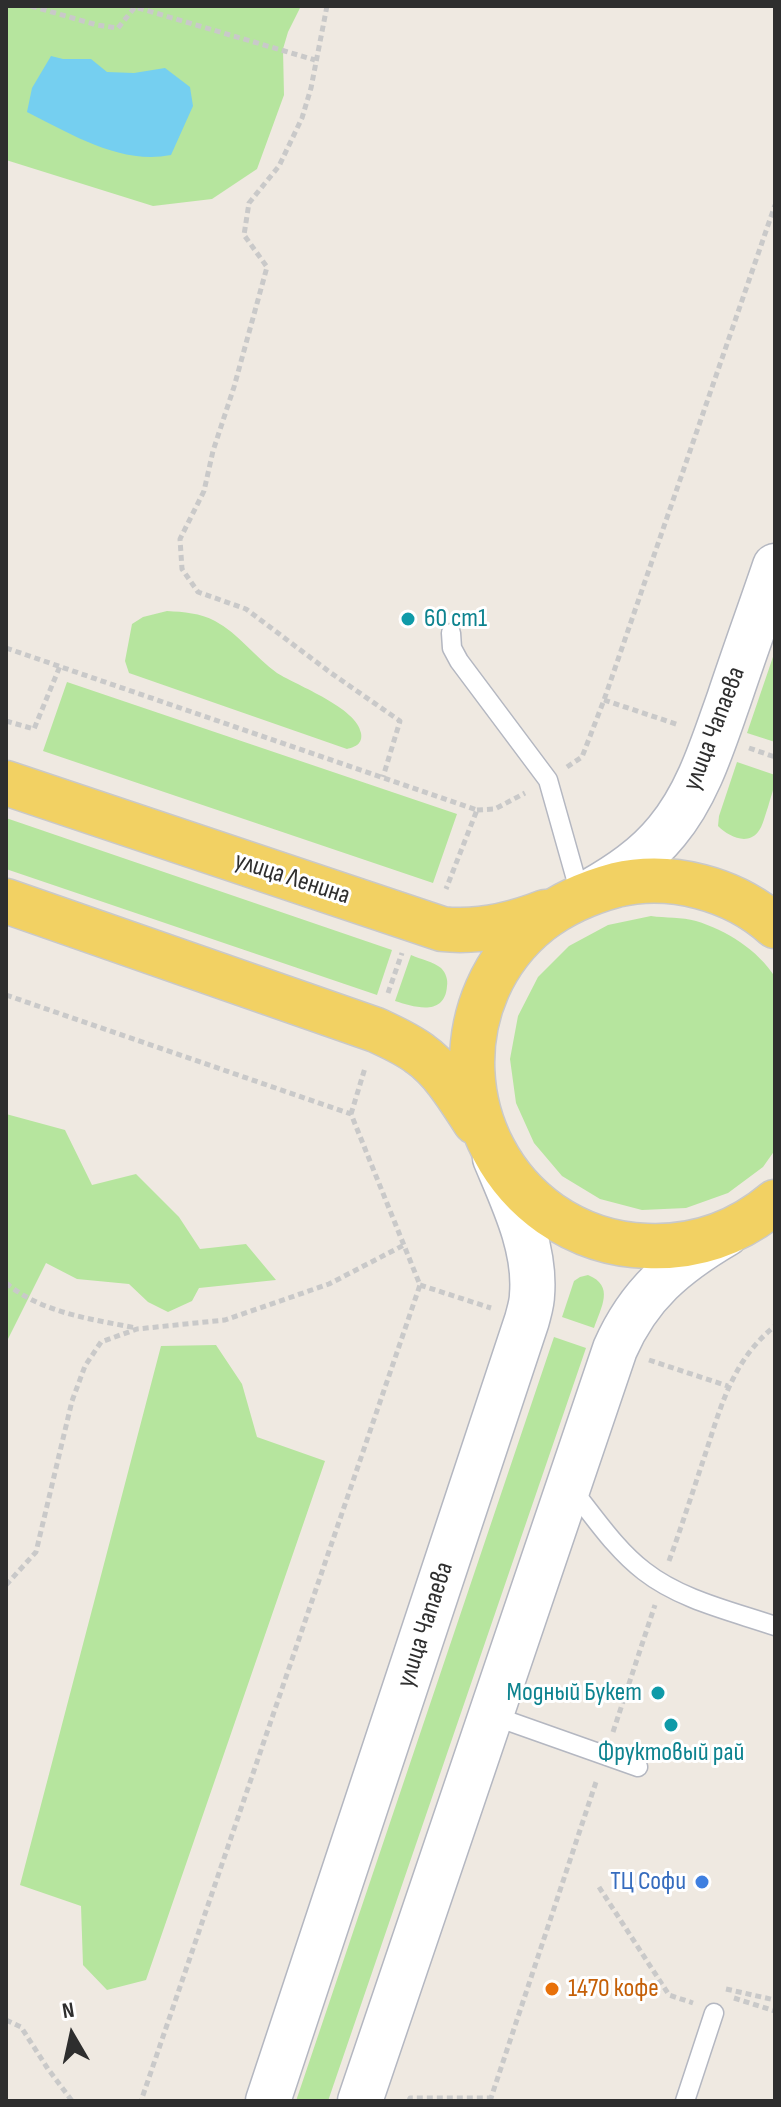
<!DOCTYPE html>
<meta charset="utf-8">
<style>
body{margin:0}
#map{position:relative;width:781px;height:2107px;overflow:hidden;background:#efe9e1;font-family:"Sofia Sans Condensed",sans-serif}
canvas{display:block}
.frame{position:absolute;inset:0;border:8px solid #2e2e2e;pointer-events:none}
.north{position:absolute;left:32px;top:1995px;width:80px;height:80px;-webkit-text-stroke:6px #fff;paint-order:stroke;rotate:351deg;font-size:22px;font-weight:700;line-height:32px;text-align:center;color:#2e2e2e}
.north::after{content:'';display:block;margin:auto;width:28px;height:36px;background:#2e2e2e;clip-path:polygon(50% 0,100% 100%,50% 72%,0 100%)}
</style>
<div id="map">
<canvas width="781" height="2107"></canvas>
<div class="frame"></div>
<div class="north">N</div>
</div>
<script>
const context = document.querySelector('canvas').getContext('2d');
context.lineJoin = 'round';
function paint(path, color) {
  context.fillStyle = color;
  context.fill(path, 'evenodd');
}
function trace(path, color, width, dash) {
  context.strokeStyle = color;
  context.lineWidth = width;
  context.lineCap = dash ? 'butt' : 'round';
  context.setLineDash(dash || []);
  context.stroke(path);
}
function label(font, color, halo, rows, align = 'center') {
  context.font = font + ' "Sofia Sans Condensed",sans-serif';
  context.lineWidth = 6;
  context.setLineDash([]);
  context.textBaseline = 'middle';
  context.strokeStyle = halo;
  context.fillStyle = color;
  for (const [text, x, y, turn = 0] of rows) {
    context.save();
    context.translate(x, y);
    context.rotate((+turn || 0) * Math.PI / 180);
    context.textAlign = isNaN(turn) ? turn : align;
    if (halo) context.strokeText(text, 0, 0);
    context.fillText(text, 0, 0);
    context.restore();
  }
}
const green = new Path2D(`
 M 6,6 L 301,6 L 288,32 L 283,49 L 284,95 L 257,169 L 212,199 L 153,206 L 6,160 Z
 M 167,611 C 184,612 200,613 215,621 C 239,634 255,657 277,673 C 298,686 357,708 361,733 C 363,744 355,747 347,749 L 129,673 L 125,661 L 132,624 L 143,617 Z
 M 775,651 L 775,742 L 747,733 Z
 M 67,682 L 457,814 L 433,883 L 43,751 Z
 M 737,762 L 775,775 C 775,787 771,796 768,807 C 765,815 763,826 758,832 C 747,846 728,836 718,826 L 719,816 Z
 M 6,818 L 392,950 L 377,995 L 6,869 Z
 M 651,916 C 665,918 682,917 696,921 C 726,930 758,950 775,977 L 775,1150 L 763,1167 L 728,1193 L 686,1208 L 642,1210 L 600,1199 L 562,1176 L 534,1143 L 516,1103 L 510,1059 L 518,1016 L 538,977 L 569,946 L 608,925 Z
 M 411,955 C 420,959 434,962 441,968 C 446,973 448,980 447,986 C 445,1017 414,1007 395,1001 Z
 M 6,1114 L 65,1130 L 92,1185 L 136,1174 L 179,1217 L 200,1249 L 246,1244 L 276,1280 L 199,1288 L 192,1301 L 168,1312 L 148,1302 L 129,1284 L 77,1279 L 46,1263 L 6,1343 Z
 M 588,1275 C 615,1286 601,1307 594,1328 L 562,1317 L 574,1281 L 580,1277 Z
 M 554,1337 L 586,1348 L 328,2101 L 296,2101 Z
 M 216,1345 L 242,1384 L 257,1437 L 325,1461 L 146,1980 L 107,1990 L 83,1965 L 81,1906 L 20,1885 L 161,1346 Z`);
const water = new Path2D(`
 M 51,56 L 63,59 L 91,59 L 107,72 L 134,73 L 165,68 L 190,87 L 193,106 L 171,155 C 120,165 71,134 27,112 L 32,88 Z`);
const path = new Path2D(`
 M 31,6 L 97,25 L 118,28 L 135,7 L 315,60
 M 327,6 L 311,88 L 302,118 L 279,166 L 249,203 L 244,235 L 267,267 L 234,387 L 213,451 L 204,491 L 180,539 L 182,569 L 198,592 L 246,609 L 331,673 L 400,721 L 383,777
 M 6,648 L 477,810 L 446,889
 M 604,700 L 679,725
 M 6,721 L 34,729 L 60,666
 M 749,748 L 775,757
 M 567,767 L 582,757 L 604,700 L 775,205
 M 477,810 L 495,809 L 525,793
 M 388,993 L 402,953
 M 6,995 L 351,1114 L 420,1285 L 141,2101
 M 351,1114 L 365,1068
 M 6,1283 C 42,1313 91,1319 136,1328
 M 420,1285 L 491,1308
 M 649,1360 L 728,1386
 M 669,1561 C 681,1528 692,1494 703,1461 C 720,1410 731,1361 775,1326
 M 6,1585 L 36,1552 L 72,1401 L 85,1366 L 101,1342 L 137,1329 L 225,1320 L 329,1284 L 404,1245
 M 613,1732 L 655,1605
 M 599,1887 L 669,1995 L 693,2003
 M 726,1989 L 775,2000
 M 734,1998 L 775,2011
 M 6,2020 L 21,2027 L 48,2069 L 72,2101
 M 409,2101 L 410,2098 L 491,2098
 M 490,2101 L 597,1779`);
const lane = new Path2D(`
 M 451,633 L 452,648 L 459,661 L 548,780 L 581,897
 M 570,1487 C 593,1515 615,1549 644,1571 C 681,1600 731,1611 775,1626
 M 491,1715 L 638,1767
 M 685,2101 L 714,2013`);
const secondary = new Path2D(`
 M 591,891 C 619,875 646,857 667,831 C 698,794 713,744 729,699 C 744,654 760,610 775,566
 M 268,2101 L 527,1320 C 529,1312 532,1303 532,1295 C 536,1248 513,1201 495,1158
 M 360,2101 L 615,1349 C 639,1294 675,1264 726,1234`);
const primary = new Path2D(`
 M 6,783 L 442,929 C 478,933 512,925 545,912
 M 6,901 L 376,1030 C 391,1037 407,1044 420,1054 C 443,1070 460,1099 475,1122
 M 775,926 C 734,889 671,872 616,885 C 590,892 562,904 540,921 C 444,997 452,1145 550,1214 C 579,1234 612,1245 647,1246 C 695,1248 738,1233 775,1202`);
const markers = [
 [408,619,8,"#0f9aa8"],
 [658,1693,8,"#0f9aa8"],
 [671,1725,8,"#0f9aa8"],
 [702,1882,8,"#3f7fe0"],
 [552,1989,8,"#e8710a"]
];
const cultureNames = [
 ["60 ст1",424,619],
 ["Модный Букет",642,1693,"right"],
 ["Фруктовый рай",671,1753,"center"]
];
const streetNames = [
 ["улица Чапаева",715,729,-69],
 ["улица Ленина",292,879,18],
 ["улица Чапаева",426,1625,-72]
];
const shopNames = [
 ["ТЦ Софи",686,1882]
];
const foodNames = [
 ["1470 кофе",568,1989]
];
paint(green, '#b6e59e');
paint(water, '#75cff0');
trace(lane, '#b4b7c1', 21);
trace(secondary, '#b4b7c1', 47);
trace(primary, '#c9c9c9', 47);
trace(path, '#c9c9c9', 5, [6, 4]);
trace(lane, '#fff', 18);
trace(secondary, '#fff', 44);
trace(primary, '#f2d163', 44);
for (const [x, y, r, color] of markers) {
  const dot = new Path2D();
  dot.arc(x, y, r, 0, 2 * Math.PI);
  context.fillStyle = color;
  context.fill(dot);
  trace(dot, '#fff', 3);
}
label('26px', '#0d838f', '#fff', cultureNames, 'left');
label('26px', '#2e2e2e', '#fff', streetNames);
label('26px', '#366cbe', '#fff', shopNames, 'right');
label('26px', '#c56008', '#fff', foodNames, 'left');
</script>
